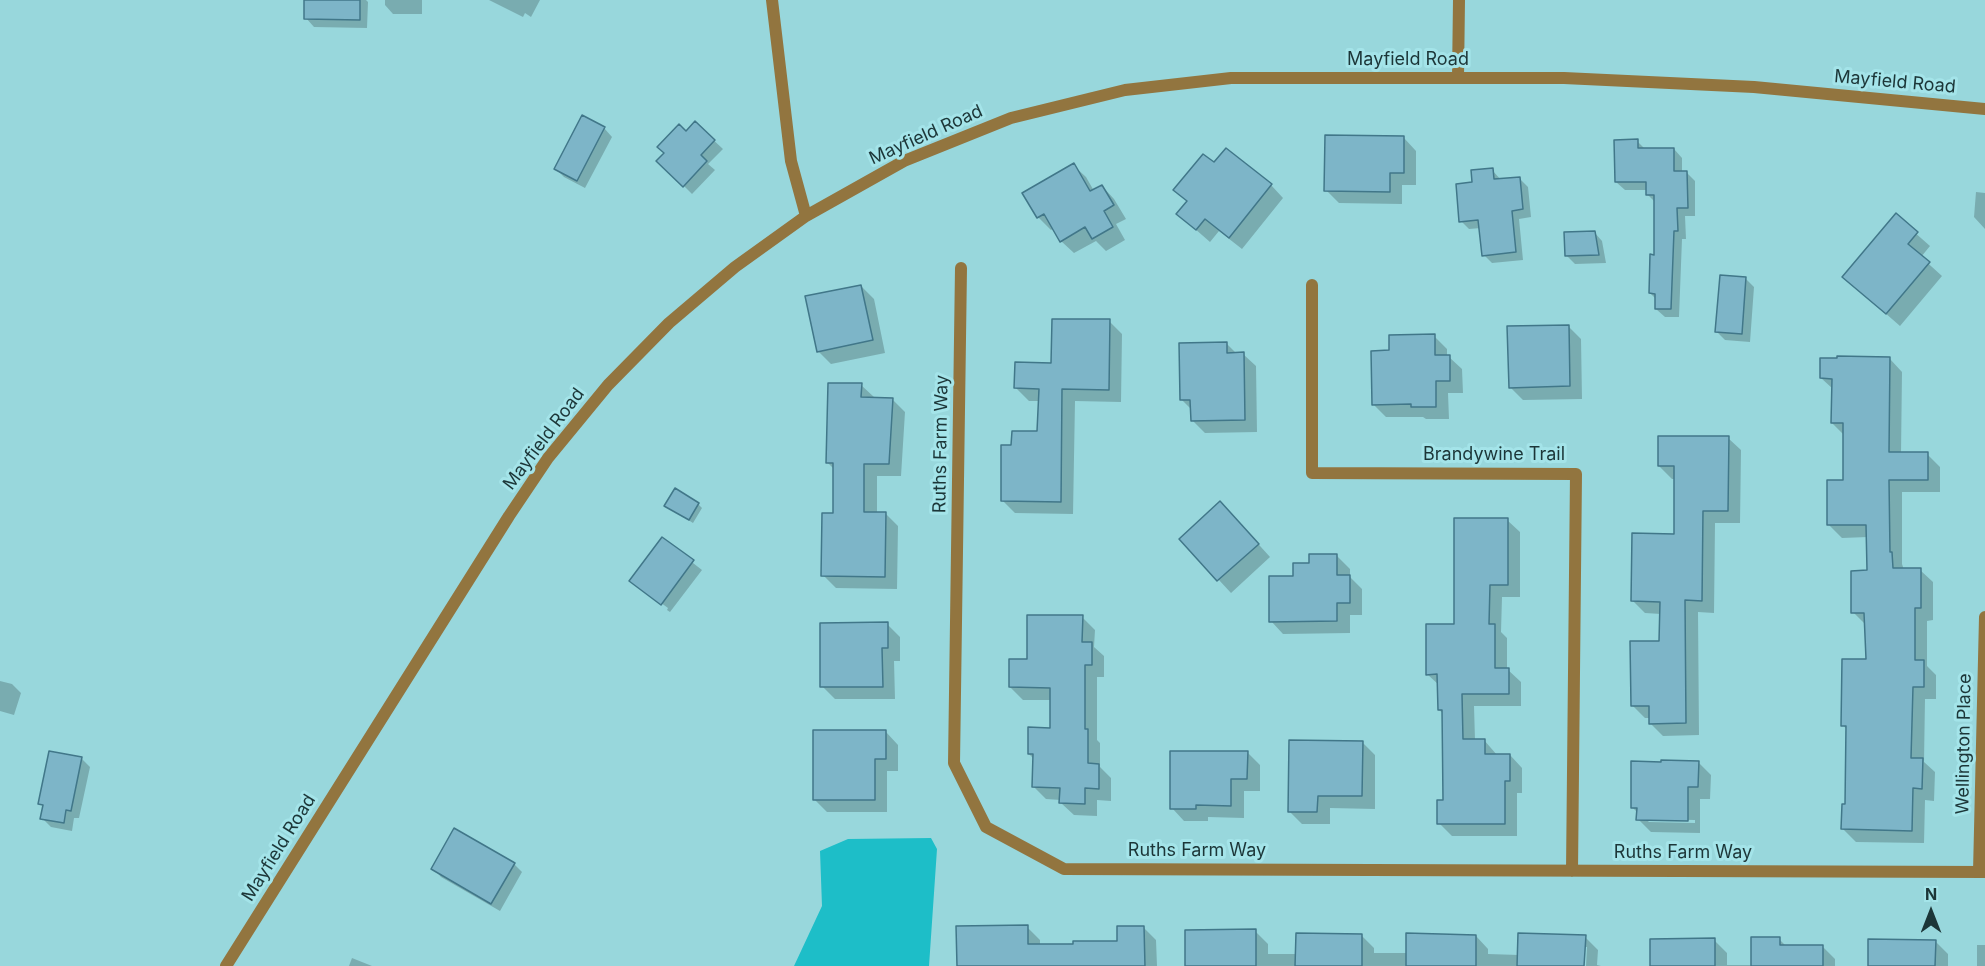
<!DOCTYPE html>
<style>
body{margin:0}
#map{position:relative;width:1985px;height:966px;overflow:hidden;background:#98d7dc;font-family:Inter,sans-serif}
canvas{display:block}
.north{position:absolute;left:1901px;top:882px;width:60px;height:60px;-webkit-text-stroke:4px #a4e4e9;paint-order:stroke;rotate:0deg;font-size:16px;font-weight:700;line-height:24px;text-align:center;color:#1c3638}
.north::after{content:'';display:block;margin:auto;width:21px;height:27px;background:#1c3638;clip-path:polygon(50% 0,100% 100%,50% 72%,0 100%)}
</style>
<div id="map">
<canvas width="1985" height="966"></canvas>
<div class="north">N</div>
</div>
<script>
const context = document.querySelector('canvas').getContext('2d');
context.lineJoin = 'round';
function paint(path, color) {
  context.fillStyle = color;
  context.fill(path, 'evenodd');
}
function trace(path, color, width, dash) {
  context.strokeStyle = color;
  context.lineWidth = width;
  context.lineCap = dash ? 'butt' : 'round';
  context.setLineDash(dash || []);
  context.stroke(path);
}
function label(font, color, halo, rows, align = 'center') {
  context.font = font + ' Inter,sans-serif';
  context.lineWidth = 6;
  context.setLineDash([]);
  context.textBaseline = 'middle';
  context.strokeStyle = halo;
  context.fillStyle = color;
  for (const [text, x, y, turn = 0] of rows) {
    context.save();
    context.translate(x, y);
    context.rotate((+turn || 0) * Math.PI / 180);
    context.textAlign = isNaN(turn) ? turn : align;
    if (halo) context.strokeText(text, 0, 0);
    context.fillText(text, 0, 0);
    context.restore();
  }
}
const water = new Path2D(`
 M 931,838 L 937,849 L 929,966 L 794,966 L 822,906 L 820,851 L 848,839 Z`);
const shadow = new Path2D(`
 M 306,0 L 366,0 L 368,2 L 367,28 L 314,27 L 306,18 Z
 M 385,0 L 422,0 L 422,14 L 393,14 L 385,5 Z
 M 489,0 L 540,0 L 531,17 L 525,13 L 523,17 Z
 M 695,123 L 723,149 L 708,164 L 715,170 L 692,194 L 659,161 Z
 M 604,128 L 612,137 L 585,188 L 564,177 L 556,169 Z
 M 1404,138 L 1416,151 L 1416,185 L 1402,185 L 1402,204 L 1339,203 L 1326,190 Z
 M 1637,141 L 1646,150 L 1674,149 L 1682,158 L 1682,173 L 1687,173 L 1695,181 L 1695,216 L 1685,216 L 1686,239 L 1682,239 L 1679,317 L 1665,317 L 1656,309 L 1656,299 L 1650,293 L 1656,256 L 1655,202 L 1647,194 L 1647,190 L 1625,190 L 1616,182 Z
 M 1073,165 L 1086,177 L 1094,191 L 1102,186 L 1114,199 L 1126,219 L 1116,224 L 1125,240 L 1106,251 L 1096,241 L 1074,253 L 1061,241 L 1054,228 L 1051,230 L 1038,217 Z
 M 1214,165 L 1271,185 L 1283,198 L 1242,249 L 1219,231 L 1210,242 L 1178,214 L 1188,202 L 1176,190 Z
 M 1492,170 L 1501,180 L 1519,178 L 1528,187 L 1531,217 L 1519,219 L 1523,260 L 1492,263 L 1484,255 L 1481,228 L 1469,229 L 1461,221 L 1473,183 Z
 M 1976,192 L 1985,193 L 1985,229 L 1974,217 Z
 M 1896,216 L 1930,246 L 1921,257 L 1942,276 L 1900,326 L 1844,277 Z
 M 1594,232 L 1602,241 L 1606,263 L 1575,264 L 1567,256 Z
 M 1745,278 L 1754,287 L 1750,342 L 1725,340 L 1717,332 Z
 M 861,286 L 874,299 L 885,353 L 831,364 L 818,351 Z
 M 1109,321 L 1122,334 L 1121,402 L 1075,401 L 1073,514 L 1015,513 L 1002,500 L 1013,447 L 1039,432 L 1040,401 L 1029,401 L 1016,388 L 1053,364 Z
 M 1568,326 L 1581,339 L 1582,399 L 1523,400 L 1510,387 Z
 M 1434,336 L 1447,349 L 1447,357 L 1449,357 L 1462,369 L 1463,393 L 1448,393 L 1449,419 L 1426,419 L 1423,417 L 1386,417 L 1373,404 L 1391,352 Z
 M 1226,343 L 1237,354 L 1243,354 L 1256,366 L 1257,432 L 1205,433 L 1192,420 L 1192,410 L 1181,399 Z
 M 1890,359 L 1902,372 L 1901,454 L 1927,454 L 1940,467 L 1940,492 L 1902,492 L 1902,564 L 1904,570 L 1920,570 L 1933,582 L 1933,620 L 1927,621 L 1927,666 L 1936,675 L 1936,699 L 1925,699 L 1924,762 L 1935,772 L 1934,801 L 1925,800 L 1924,843 L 1856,842 L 1843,829 L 1846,806 L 1847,730 L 1843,725 L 1867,661 L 1866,625 L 1853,612 L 1869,572 L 1868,537 L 1842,538 L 1829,525 L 1845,482 L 1844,435 L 1832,423 L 1833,389 L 1821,378 Z
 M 861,385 L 874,397 L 892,399 L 905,412 L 901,476 L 877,476 L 877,513 L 885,513 L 898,526 L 897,589 L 836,588 L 823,575 L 835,514 L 835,470 L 828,463 Z
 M 1728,438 L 1741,450 L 1740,523 L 1715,523 L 1714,613 L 1698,612 L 1699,735 L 1663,736 L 1650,723 L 1650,718 L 1645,718 L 1632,705 L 1660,642 L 1661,614 L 1645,613 L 1632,600 L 1675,535 L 1675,479 L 1672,479 L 1659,466 Z
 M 698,504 L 702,508 L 693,523 L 666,506 Z
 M 1233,516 L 1270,557 L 1231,593 L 1181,539 Z
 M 1507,520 L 1520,532 L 1520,597 L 1502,597 L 1501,632 L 1507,638 L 1507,669 L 1521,682 L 1521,706 L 1474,706 L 1475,740 L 1484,740 L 1497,755 L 1510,755 L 1522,768 L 1522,793 L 1517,793 L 1517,836 L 1452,836 L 1439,823 L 1444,801 L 1444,714 L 1439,710 L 1439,685 L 1427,674 L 1455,626 Z
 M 662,539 L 702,570 L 670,612 L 667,610 L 668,608 L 638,586 L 638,588 L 631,581 Z
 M 1337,556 L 1350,569 L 1350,577 L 1362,589 L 1362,615 L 1350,615 L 1350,633 L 1283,634 L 1271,621 L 1295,578 Z
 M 1082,617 L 1095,630 L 1094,647 L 1104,656 L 1104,677 L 1097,677 L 1097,740 L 1100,743 L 1100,767 L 1111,778 L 1111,801 L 1097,800 L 1097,816 L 1074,815 L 1061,803 L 1061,800 L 1046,799 L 1034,787 L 1034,759 L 1029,754 L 1052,729 L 1052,700 L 1023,700 L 1010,687 L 1029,660 Z
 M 887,624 L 900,637 L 900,661 L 894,661 L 895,699 L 835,699 L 822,686 Z
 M 0,681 L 12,684 L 21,693 L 14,715 L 0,711 Z
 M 886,732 L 898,745 L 898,771 L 887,771 L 887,812 L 827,812 L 814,799 Z
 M 1362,742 L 1375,755 L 1375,809 L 1330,808 L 1330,824 L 1302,824 L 1289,811 Z
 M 1247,752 L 1260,765 L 1260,791 L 1244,791 L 1244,818 L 1208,817 L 1208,821 L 1184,821 L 1172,808 Z
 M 81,758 L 90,767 L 79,818 L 74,818 L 72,831 L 51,827 L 42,818 L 44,808 L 40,803 Z
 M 1698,762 L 1711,775 L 1710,799 L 1700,799 L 1700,833 L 1651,832 L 1638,819 L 1638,813 L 1632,807 ZM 1646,819 L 1695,820 L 1695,823 L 1649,822 Z
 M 514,864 L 522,872 L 500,911 L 441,877 L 433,868 Z
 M 1027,927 L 1040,940 L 1040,945 L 1119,942 L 1143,927 L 1156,940 L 1157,966 L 958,966 Z
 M 1255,931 L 1268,944 L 1268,954 L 1297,954 L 1361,935 L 1374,948 L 1374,953 L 1407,953 L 1476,936 L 1488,949 L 1488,954 L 1519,955 L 1585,937 L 1598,950 L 1597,965 L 1601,966 L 1586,966 L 1587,947 L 1584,947 L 1583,966 L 1186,966 Z
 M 1779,939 L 1786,946 L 1822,946 L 1835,959 L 1835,966 L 1638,966 L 1652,966 L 1714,940 L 1727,953 L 1727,965 L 1753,965 Z
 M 1935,941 L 1948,954 L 1948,966 L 1870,966 Z
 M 1977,945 L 1985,945 L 1985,966 L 1977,966 Z
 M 352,958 L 372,966 L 349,966 Z`);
const building = new Path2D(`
 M 304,0 L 360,0 L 360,20 L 304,19 Z
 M 582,115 L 605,127 L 577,181 L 554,169 Z
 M 695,121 L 715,140 L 701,155 L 707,161 L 683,187 L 656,161 L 664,153 L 657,147 L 679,124 L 686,131 Z
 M 1325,135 L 1404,136 L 1404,173 L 1390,173 L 1390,192 L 1324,191 Z
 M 1638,139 L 1638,148 L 1674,148 L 1674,171 L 1687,171 L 1688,208 L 1677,208 L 1678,231 L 1674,231 L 1671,309 L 1655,309 L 1655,294 L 1649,293 L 1650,254 L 1654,255 L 1654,195 L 1646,195 L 1646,182 L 1615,182 L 1614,140 Z
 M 1226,148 L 1272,184 L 1229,238 L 1205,219 L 1196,230 L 1176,214 L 1187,201 L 1173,190 L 1203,154 L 1214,162 Z
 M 1074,163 L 1090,191 L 1102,185 L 1114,205 L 1104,211 L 1113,227 L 1092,239 L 1085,227 L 1060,242 L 1044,214 L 1037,218 L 1022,193 Z
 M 1493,168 L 1494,179 L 1520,177 L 1523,209 L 1512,211 L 1516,252 L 1482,256 L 1478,220 L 1459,222 L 1456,184 L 1472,182 L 1471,170 Z
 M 1896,213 L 1918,232 L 1908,244 L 1930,262 L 1886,314 L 1842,277 Z
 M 1595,231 L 1599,255 L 1565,256 L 1564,232 Z
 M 1720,275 L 1746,277 L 1742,334 L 1715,332 Z
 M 861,285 L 873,340 L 817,352 L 805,296 Z
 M 1052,319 L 1110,319 L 1109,390 L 1062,389 L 1061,502 L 1001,501 L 1001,445 L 1011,445 L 1012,431 L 1037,431 L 1039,389 L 1014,388 L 1015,362 L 1051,363 Z
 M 1569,325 L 1570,386 L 1509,388 L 1507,326 Z
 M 1435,334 L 1435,355 L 1450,355 L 1450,381 L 1436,381 L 1436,407 L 1411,407 L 1411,404 L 1372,405 L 1371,351 L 1389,350 L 1389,335 Z
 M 1227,342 L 1227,353 L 1244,352 L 1245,420 L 1191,421 L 1190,400 L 1180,400 L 1179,343 Z
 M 1837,356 L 1890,357 L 1889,452 L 1928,452 L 1928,480 L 1889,480 L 1890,552 L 1892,552 L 1893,568 L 1921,568 L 1921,608 L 1915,608 L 1915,660 L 1924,660 L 1924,687 L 1913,687 L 1911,758 L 1923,758 L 1922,789 L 1913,788 L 1912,831 L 1841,829 L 1842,804 L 1845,804 L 1846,726 L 1841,726 L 1842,659 L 1866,659 L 1864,613 L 1851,613 L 1851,571 L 1867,570 L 1866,525 L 1827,525 L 1827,480 L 1843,480 L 1843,423 L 1831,423 L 1832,379 L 1820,378 L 1820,358 L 1837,358 Z
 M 828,383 L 862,383 L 861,397 L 893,398 L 889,464 L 864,464 L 864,512 L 886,512 L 885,577 L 821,576 L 822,513 L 833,513 L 833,463 L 826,463 Z
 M 1658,436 L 1729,436 L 1728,511 L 1703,511 L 1702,601 L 1685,600 L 1686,723 L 1649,724 L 1649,706 L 1631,706 L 1630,641 L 1659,641 L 1660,602 L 1631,601 L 1632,533 L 1674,534 L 1674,466 L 1658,466 Z
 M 675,488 L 699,503 L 689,520 L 664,506 Z
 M 1220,501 L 1259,544 L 1217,581 L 1179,539 Z
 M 1454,518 L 1508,518 L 1508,585 L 1490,585 L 1489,624 L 1495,624 L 1495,668 L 1509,668 L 1509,694 L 1462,694 L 1463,739 L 1485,739 L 1485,754 L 1510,754 L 1510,781 L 1505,781 L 1505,824 L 1437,824 L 1437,800 L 1443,800 L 1442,710 L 1438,710 L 1437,674 L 1426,675 L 1426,624 L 1454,624 Z
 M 662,537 L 694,560 L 661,605 L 629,581 Z
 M 1309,554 L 1337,554 L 1337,575 L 1350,575 L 1350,603 L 1337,603 L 1337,621 L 1269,622 L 1269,576 L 1293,576 L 1293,563 L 1309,563 Z
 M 1027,615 L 1083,615 L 1082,642 L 1092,642 L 1092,665 L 1085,665 L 1085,729 L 1088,729 L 1088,763 L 1099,764 L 1099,789 L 1085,788 L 1085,804 L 1059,803 L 1060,788 L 1032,787 L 1033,754 L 1028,754 L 1028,727 L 1050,728 L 1050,688 L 1009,687 L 1009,659 L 1027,659 Z
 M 888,622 L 888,648 L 882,648 L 883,687 L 820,687 L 820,623 Z
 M 813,730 L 886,730 L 886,759 L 875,759 L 875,800 L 813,800 Z
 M 1289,740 L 1363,741 L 1362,796 L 1318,796 L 1317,812 L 1288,812 Z
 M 49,751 L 82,757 L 71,811 L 66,810 L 64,823 L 40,819 L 43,805 L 38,804 Z
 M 1170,751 L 1248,751 L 1247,779 L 1231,779 L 1231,806 L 1196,805 L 1196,809 L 1170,809 Z
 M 1661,760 L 1699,761 L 1698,787 L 1688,787 L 1688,821 L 1636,820 L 1637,808 L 1631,808 L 1631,761 L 1661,762 Z
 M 454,828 L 515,863 L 491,904 L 431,869 Z
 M 1028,925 L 1028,944 L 1073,944 L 1073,941 L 1117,941 L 1117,926 L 1144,926 L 1145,966 L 957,966 L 956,926 Z
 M 1256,929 L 1256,966 L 1185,966 L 1185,930 Z
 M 1296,933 L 1362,934 L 1362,966 L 1295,966 Z
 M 1406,933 L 1476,935 L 1476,966 L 1406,966 Z
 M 1518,933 L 1586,935 L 1584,966 L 1517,966 Z
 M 1751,937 L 1780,937 L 1780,945 L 1823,945 L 1823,966 L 1751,966 Z
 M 1715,938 L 1715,966 L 1650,966 L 1650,939 Z
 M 1868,939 L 1936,940 L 1935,966 L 1868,966 Z`);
const service = new Path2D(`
 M 1458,78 L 1459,0`);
const minor = new Path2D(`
 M 961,268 L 954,763 L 986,827 L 1064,869 L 1985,872
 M 1312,285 L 1312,473 L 1576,474 L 1572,871
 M 1979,872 L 1985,617`);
const tertiary = new Path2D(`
 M 772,0 L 791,161 L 806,216
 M 226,966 L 509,516 L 548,458 L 608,385 L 669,323 L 735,267 L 806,216 L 904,161 L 1011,118 L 1125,90 L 1231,78 L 1564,78 L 1754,87 L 1985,109`);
const streetNames = [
 ["Mayfield Road",1408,60],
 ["Mayfield Road",1895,82,5],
 ["Mayfield Road",926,135,-24],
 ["Mayfield Road",544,439,-53],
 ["Ruths Farm Way",941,444,-89],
 ["Brandywine Trail",1494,455],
 ["Wellington Place",1964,744,-89],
 ["Mayfield Road",279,848,-58],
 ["Ruths Farm Way",1197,851],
 ["Ruths Farm Way",1683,853]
];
paint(water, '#1dbec8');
paint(shadow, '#0003');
paint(building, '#7db5c8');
trace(building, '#417789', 1.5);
trace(service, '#92753f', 12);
trace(minor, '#92753f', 12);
trace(tertiary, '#92753f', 12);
label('18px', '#1c3638', '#a4e4e9', streetNames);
</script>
